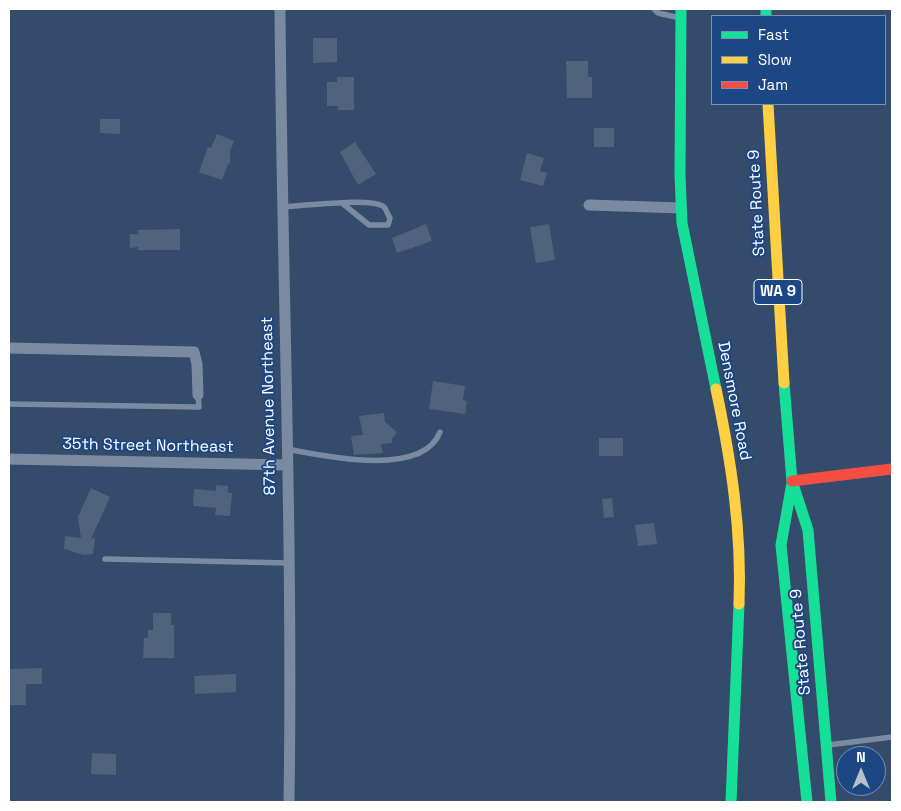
<!DOCTYPE html>
<style>
body{margin:0}
#map{position:relative;width:901px;height:811px;overflow:hidden;background:#344b6b;font-family:"Space Grotesk",sans-serif}
canvas{display:block}
.frame{position:absolute;inset:0;border:10px solid #fff;pointer-events:none}
.legend{position:absolute;left:711px;top:15px;width:175px;height:90px;box-sizing:border-box;background:#1d4782;border:1px solid #7791b4;margin:0;padding:6px 9px;list-style:none;font-size:15px;color:#fff}
.legend li{display:flex;align-items:center;gap:10px;height:25px}
.legend b{width:25px;border:1px solid #7791b4}
.north{position:absolute;left:836px;top:746px;width:50px;height:50px;box-sizing:border-box;background:#1d4782;border:1px solid #7791b4;border-radius:50%;rotate:0deg;font-size:14px;font-weight:700;line-height:20px;text-align:center;color:#fff}
.north::after{content:'';display:block;margin:auto;width:18px;height:22px;background:#b8c0cb;clip-path:polygon(50% 0,100% 100%,50% 72%,0 100%)}
</style>
<div id="map">
<canvas width="901" height="811"></canvas>
<div class="frame"></div>
<ul class="legend">
<li><b style="height:6px;background:#16e098"></b>Fast</li>
<li><b style="height:6px;background:#ffcf43"></b>Slow</li>
<li><b style="height:6px;background:#f24e42"></b>Jam</li>
</ul>
<div class="north">N</div>
</div>
<script>
const context = document.querySelector('canvas').getContext('2d');
context.lineJoin = 'round';
function paint(path, color) {
  context.fillStyle = color;
  context.fill(path, 'evenodd');
}
function trace(path, color, width, dash) {
  context.strokeStyle = color;
  context.lineWidth = width;
  context.lineCap = dash ? 'butt' : 'round';
  context.setLineDash(dash || []);
  context.stroke(path);
}
function label(font, color, halo, rows, align = 'center') {
  context.font = font + ' "Space Grotesk",sans-serif';
  context.lineWidth = 4;
  context.setLineDash([]);
  context.textBaseline = 'middle';
  context.strokeStyle = halo;
  context.fillStyle = color;
  for (const [text, x, y, turn = 0] of rows) {
    context.save();
    context.translate(x, y);
    context.rotate((+turn || 0) * Math.PI / 180);
    context.textAlign = isNaN(turn) ? turn : align;
    if (halo) context.strokeText(text, 0, 0);
    context.fillText(text, 0, 0);
    context.restore();
  }
}
const building = new Path2D(`
 M 313,38 L 337,38 L 337,62 L 313,63 Z
 M 566,61 L 588,61 L 588,77 L 592,77 L 592,98 L 567,98 Z
 M 337,77 L 354,77 L 354,110 L 338,110 L 338,106 L 327,106 L 327,82 L 337,82 Z
 M 100,119 L 120,119 L 120,134 L 100,133 Z
 M 594,128 L 614,128 L 614,147 L 594,147 Z
 M 217,134 L 234,141 L 230,152 L 230,163 L 228,164 L 222,180 L 199,172 L 208,147 L 211,148 Z
 M 355,142 L 376,174 L 358,185 L 340,152 Z
 M 527,153 L 544,158 L 540,171 L 547,173 L 543,186 L 520,180 Z
 M 426,224 L 432,241 L 397,253 L 392,238 Z
 M 549,224 L 555,260 L 536,263 L 530,227 Z
 M 180,229 L 180,250 L 138,250 L 138,247 L 130,248 L 130,234 L 138,234 L 138,230 Z
 M 433,381 L 465,386 L 463,400 L 467,401 L 465,414 L 429,409 Z
 M 384,413 L 385,422 L 397,432 L 392,439 L 392,443 L 381,444 L 383,453 L 354,455 L 351,436 L 363,435 L 359,416 Z
 M 599,438 L 623,438 L 623,456 L 599,456 Z
 M 216,485 L 228,486 L 228,493 L 232,493 L 230,516 L 215,515 L 216,508 L 193,506 L 194,489 L 216,491 Z
 M 91,488 L 110,497 L 91,539 L 95,537 L 93,554 L 84,555 L 64,549 L 65,536 L 81,538 L 78,517 Z
 M 612,498 L 614,517 L 604,518 L 602,499 Z
 M 654,523 L 657,544 L 638,546 L 635,525 Z
 M 153,613 L 171,613 L 171,625 L 174,625 L 174,658 L 143,658 L 144,638 L 148,638 L 148,630 L 153,630 Z
 M 42,668 L 42,684 L 26,684 L 26,705 L 9,705 L 9,669 Z
 M 236,674 L 236,692 L 195,694 L 194,676 Z
 M 92,753 L 116,754 L 116,775 L 91,774 Z`);
const lane = new Path2D(`
 M 654,9 L 658,13 L 680,18
 M 281,207 C 300,206 372,197 384,207 C 386,209 388,215 390,218 L 388,225 L 369,225 L 342,203
 M 9,404 L 199,407 L 198,395
 M 287,449 C 323,456 423,478 440,432
 M 105,559 L 289,563
 M 828,745 L 892,737`);
const street = new Path2D(`
 M 280,9 C 282,273 293,538 289,802
 M 589,205 L 681,208
 M 9,348 L 194,352 L 197,364 L 198,395
 M 9,459 L 287,465`);
const fast = new Path2D(`
 M 681,9 L 680,175 L 682,223 L 716,389
 M 766,9 L 766,16
 M 784,383 L 792,481 L 808,530 L 831,802
 M 792,483 L 781,545 L 807,802
 M 731,802 L 739,604`);
const slow = new Path2D(`
 M 768,104 L 784,383
 M 716,389 C 731,460 742,531 739,604`);
const jam = new Path2D(`
 M 792,481 L 892,469`);
const shields = [
 [778,292,48]
];
const shieldNames = [
 ["WA 9",778,292]
];
const streetNames = [
 ["State Route 9",757,203,-93],
 ["Densmore Road",734,401,79],
 ["87th Avenue Northeast",269,406,-91],
 ["35th Street Northeast",148,446,1],
 ["State Route 9",801,642,-95]
];
paint(building, '#50637c');
trace(lane, '#7a8ba1', 5.5);
trace(street, '#7a8ba1', 11);
trace(fast, '#16e098', 11);
trace(slow, '#ffcf43', 11);
trace(jam, '#f24e42', 11);
for (const [x, y, w] of shields) {
  const box = new Path2D();
  box.roundRect(x - w / 2, y - 12.5, w, 25, 4);
  context.fillStyle = '#1d4782';
  context.fill(box);
  trace(box, '#fff', 1);
}
label('bold 15px', '#fff', null, shieldNames);
label('16px', '#fff', '#1d4782', streetNames);
</script>
